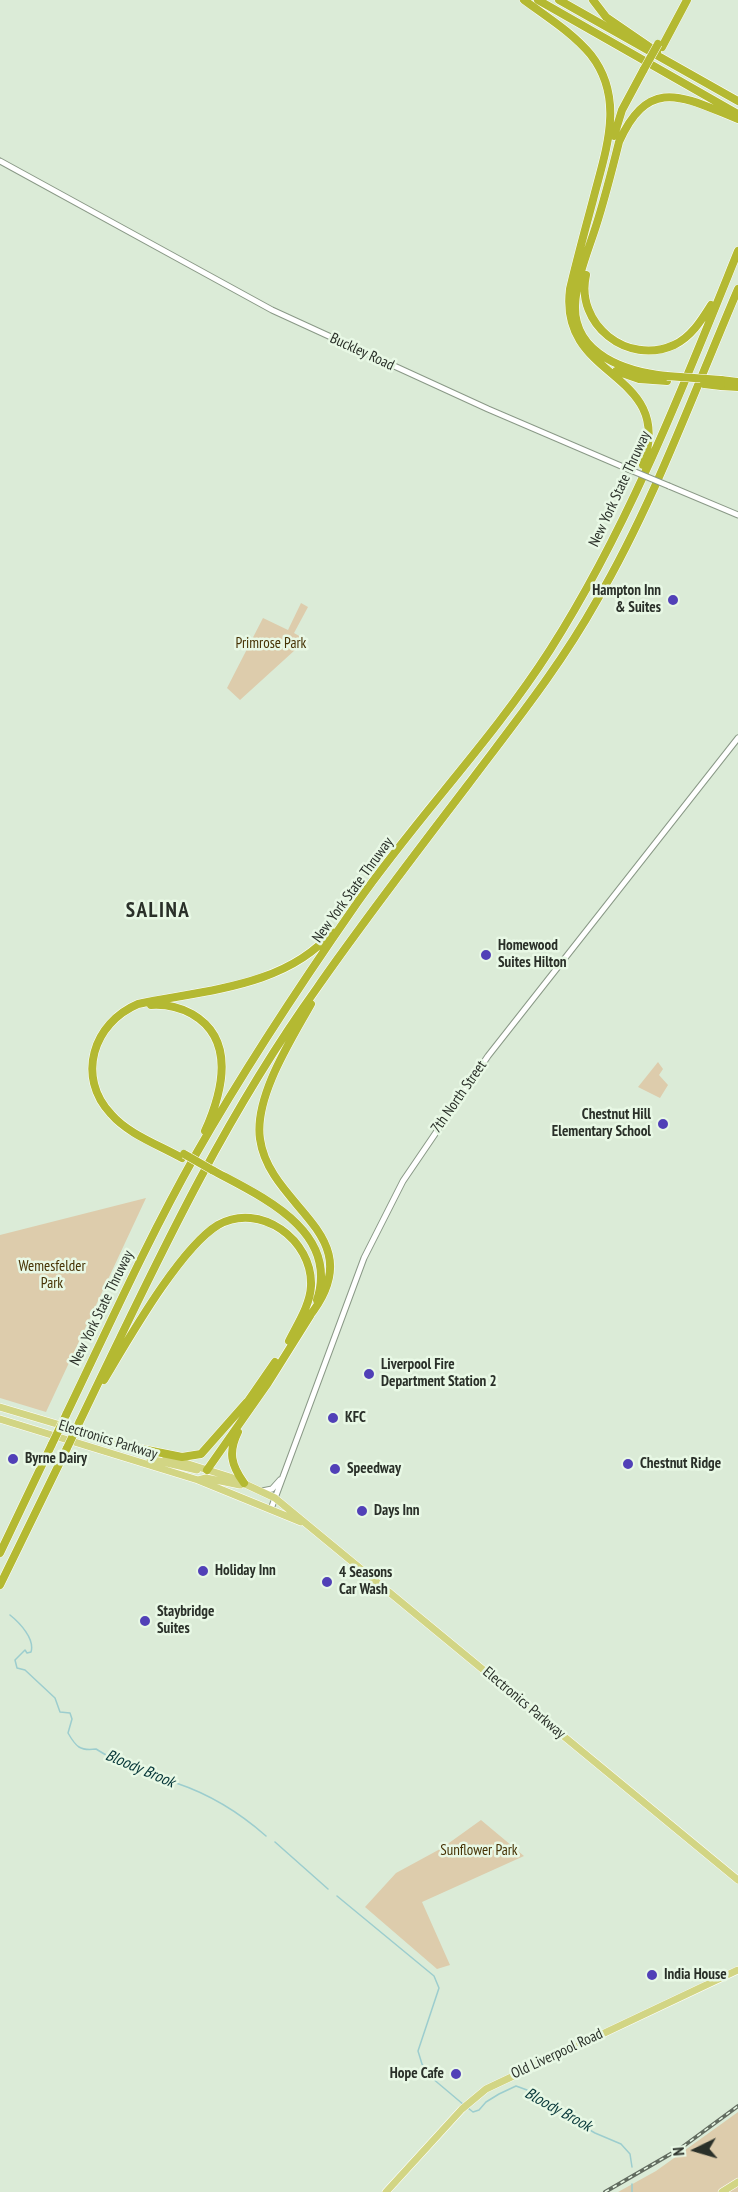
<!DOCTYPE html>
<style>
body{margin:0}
#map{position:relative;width:738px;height:2192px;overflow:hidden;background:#dbebd7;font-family:"PT Sans Narrow",sans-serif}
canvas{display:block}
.north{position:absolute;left:666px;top:2120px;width:60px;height:60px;-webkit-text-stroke:4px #e8f8e5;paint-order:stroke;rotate:265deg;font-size:16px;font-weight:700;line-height:24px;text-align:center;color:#2a3029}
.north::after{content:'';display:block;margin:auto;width:21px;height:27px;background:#2a3029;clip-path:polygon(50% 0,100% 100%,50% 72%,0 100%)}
</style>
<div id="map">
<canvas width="738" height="2192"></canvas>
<div class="north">N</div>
</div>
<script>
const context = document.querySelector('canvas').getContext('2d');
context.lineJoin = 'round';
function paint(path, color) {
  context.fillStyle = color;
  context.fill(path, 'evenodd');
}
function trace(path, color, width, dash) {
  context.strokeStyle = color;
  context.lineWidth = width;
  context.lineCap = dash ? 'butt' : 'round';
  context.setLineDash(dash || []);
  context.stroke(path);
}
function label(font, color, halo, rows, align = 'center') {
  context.font = font + ' "PT Sans Narrow",sans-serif';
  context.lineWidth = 5;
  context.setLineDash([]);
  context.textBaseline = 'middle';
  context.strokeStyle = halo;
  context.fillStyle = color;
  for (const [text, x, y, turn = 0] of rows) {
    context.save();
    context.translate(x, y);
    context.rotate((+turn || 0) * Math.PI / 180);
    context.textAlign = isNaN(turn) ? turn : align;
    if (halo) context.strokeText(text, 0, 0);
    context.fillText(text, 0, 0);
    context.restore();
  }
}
const green = new Path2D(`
 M 301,603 L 308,607 L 294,633 L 306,640 L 240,700 L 227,688 L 263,618 L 288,630 Z
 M 658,1062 L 663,1069 L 659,1075 L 668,1085 L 660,1098 L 638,1087 Z
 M 146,1198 L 46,1412 L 0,1398 L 0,1235 Z
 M 481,1820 L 524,1856 L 422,1902 L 450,1965 L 437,1969 L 365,1907 L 396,1873 L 442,1848 Z
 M 738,2112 L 738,2192 L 618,2192 L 656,2171 Z`);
const stream = new Path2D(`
 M 10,1615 C 20,1623 35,1639 31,1652 L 27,1653 L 25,1650 L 15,1660 L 17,1668 L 25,1670 L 55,1698 L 60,1712 L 70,1713 L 72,1719 L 68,1733 C 76,1747 80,1751 96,1749 C 121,1765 147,1773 176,1783 C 209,1794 240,1813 266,1836
 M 275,1842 L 328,1889
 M 337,1896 L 434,1976 L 439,1988 L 418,2051 L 422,2064 L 432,2078 L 464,2105
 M 468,2108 L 473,2112 L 479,2110 L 486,2102 L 499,2094 L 516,2086 L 527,2090 L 546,2105 L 595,2133 L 621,2144 L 630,2154 L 632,2167
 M 632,2184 L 632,2192`);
const minor = new Path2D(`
 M 0,161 L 272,310 L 488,409 L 628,469
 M 669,486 L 738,515
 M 262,1491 L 272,1489 L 280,1480
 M 271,1509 L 364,1258 L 403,1181 L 488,1056 L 738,738`);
const major = new Path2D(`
 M 0,1407 L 141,1449
 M 0,1419 L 198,1480 L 301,1522
 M 166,1457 L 230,1477 L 275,1498 L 738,1880
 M 150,1459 L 197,1470
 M 198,1480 L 206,1478 L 240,1485
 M 386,2192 L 462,2109 L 486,2089 L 738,1970
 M 722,2192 L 738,2182`);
const highway = new Path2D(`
 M 524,0 C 547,17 573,33 591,55 C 626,100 605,152 593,200 C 585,230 577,259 570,289 C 558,382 676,369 643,465
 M 538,0 L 738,114
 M 559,0 L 738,101
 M 593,0 L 606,17 L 657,52
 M 662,47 L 687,0
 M 614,136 L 622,110 L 644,69
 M 586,275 C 575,324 627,366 674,345 C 691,337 701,321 711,305
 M 616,371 L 639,379 L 667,381
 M 667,376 C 627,372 574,355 575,306 C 576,279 588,251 596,226 C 605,198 612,170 619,142 C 649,74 685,98 738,119
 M 721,380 L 738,382
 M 721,386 L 738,387
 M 151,1005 C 166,1004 179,1007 192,1014 C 237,1040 222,1093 205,1131
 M 182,1158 C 159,1145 128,1134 111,1114 C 76,1077 93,1023 138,1004 C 204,990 286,987 332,932
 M 212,1170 C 260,1196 340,1230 317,1300
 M 308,1318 C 375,1235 270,1210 260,1139 C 254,1097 291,1040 311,1004
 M 104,1380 C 128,1340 180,1248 218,1225 C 260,1201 313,1240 311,1286 C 310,1305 298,1323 289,1341
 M 246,1404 L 275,1362
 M 66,1415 C 108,1328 148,1239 196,1154 C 245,1068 300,985 357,903 C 418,816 493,739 550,650 C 629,526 683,387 738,251
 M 79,1423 C 151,1274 220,1123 317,988 C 365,919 416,853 467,786 C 512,726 559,668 596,602 C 654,503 693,394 738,289
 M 238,1432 C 228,1452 231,1465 244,1483
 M 137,1448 L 182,1457 L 201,1454 L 247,1402
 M 207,1470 L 268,1383 L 310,1316
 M 0,1553 L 52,1444
 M 0,1585 L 67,1448`);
const rail = new Path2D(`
 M 605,2192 L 681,2148 L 738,2106`);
const minorBridge = new Path2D(`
 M 628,469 L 669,486`);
const highwayBridge = new Path2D(`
 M 644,69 L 658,44
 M 667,376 L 721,380
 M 704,384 L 721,386
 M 184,1154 L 212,1170
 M 52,1444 L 66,1415
 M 67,1448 L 79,1423`);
const markers = [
 [673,600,6,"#5140b7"],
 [486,955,6,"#5140b7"],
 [663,1124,6,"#5140b7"],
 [369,1374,6,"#5140b7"],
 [333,1418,6,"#5140b7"],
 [13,1459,6,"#5140b7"],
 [628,1464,6,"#5140b7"],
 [335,1469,6,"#5140b7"],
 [362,1511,6,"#5140b7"],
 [203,1571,6,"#5140b7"],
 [327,1582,6,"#5140b7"],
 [145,1621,6,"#5140b7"],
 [652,1975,6,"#5140b7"],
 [456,2074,6,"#5140b7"]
];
const streetNames = [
 ["Buckley Road",362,352,25],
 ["New York State Thruway",620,489,-65],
 ["New York State Thruway",353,890,-54],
 ["7th North Street",459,1097,-55],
 ["New York State Thruway",102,1308,-64],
 ["Electronics Parkway",108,1440,17],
 ["Electronics Parkway",524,1703,40],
 ["Old Liverpool Road",557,2054,-25]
];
const poiNames = [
 ["Hampton Inn",661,591,"right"],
 ["& Suites",661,608,"right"],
 ["Homewood",498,946],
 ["Suites Hilton",498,963],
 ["Chestnut Hill",651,1115,"right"],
 ["Elementary School",651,1132,"right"],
 ["Liverpool Fire",381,1365],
 ["Department Station 2",381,1382],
 ["KFC",345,1418],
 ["Byrne Dairy",25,1459],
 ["Chestnut Ridge",640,1464],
 ["Speedway",347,1469],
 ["Days Inn",374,1511],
 ["Holiday Inn",215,1571],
 ["4 Seasons",339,1573],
 ["Car Wash",339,1590],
 ["Staybridge",157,1612],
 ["Suites",157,1629],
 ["India House",664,1975],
 ["Hope Cafe",444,2074,"right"]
];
const parkNames = [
 ["Primrose Park",271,644],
 ["Wemesfelder",52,1267],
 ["Park",52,1284],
 ["Sunflower Park",479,1851]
];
const waterNames = [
 ["Bloody Brook",140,1769,23],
 ["Bloody Brook",558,2110,29]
];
const districtNames = [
 ["SALINA",158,911]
];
paint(green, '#ddccac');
trace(stream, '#9ccdce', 1.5);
trace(minor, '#8a9987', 7);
trace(major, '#fff', 8);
trace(highway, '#fff', 9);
trace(minor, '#fff', 5);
trace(major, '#d2d584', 7);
trace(highway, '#b4b932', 8);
trace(rail, '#626c60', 4);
trace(rail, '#e8f8e5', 1.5, [4.5]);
trace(minorBridge, '#8a9987', 7, []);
trace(highwayBridge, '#fff', 9, []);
trace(minorBridge, '#fff', 5);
trace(highwayBridge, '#b4b932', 8);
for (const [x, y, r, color] of markers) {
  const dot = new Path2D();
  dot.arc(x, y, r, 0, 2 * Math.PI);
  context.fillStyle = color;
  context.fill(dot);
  trace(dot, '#e8f8e5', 2);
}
label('15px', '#2a3029', '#e8f8e5', streetNames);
label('bold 15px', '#2a3029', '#e8f8e5', poiNames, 'left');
label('15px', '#463204', '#e8f8e5', parkNames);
label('italic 16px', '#053638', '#e8f8e5', waterNames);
context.letterSpacing = '1.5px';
label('bold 21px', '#2a3029', '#e8f8e5', districtNames);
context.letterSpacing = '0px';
</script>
